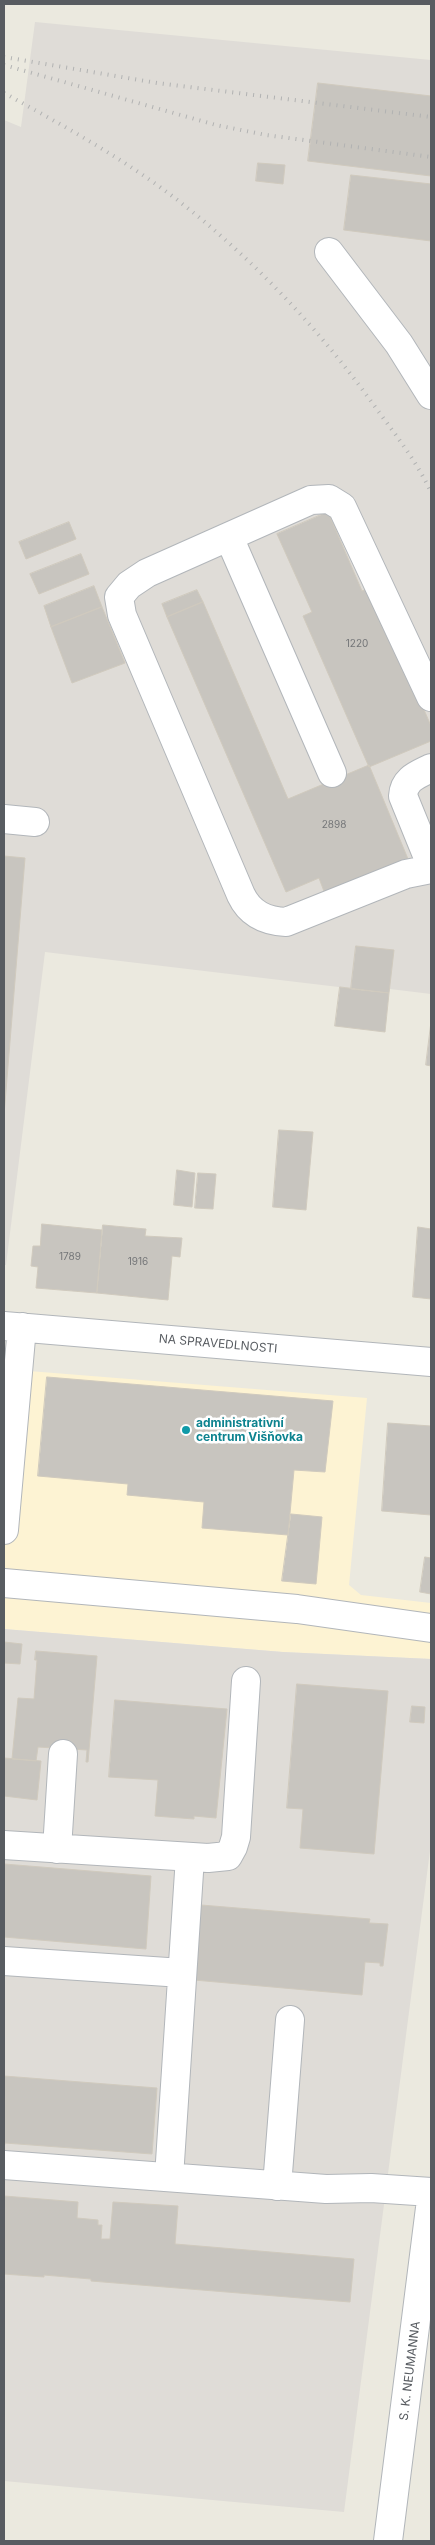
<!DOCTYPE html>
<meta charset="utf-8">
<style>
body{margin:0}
#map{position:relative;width:435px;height:2545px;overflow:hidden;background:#ebe9df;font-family:Inter,sans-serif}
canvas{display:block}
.frame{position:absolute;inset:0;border:5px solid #585c61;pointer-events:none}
</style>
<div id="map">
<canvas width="435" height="2545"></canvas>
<div class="frame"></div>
</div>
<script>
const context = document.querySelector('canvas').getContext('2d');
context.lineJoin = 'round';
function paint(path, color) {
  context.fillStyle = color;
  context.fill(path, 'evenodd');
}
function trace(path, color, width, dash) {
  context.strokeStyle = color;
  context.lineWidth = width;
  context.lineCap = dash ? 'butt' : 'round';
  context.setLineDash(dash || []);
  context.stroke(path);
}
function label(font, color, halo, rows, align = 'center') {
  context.font = font + ' Inter,sans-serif';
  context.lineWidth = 5;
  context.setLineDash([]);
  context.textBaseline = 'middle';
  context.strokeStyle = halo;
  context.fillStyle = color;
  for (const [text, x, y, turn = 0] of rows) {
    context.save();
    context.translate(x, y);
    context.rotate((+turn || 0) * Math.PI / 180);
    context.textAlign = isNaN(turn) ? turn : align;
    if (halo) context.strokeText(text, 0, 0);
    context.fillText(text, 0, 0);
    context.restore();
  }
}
const commercial = new Path2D(`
 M 4,1369 L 367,1398 L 349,1585 L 361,1595 L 431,1603 L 431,1659 L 283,1652 L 4,1629 Z`);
const industrial = new Path2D(`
 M 35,22 L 431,60 L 431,994 L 390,989 L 389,993 L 45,952 L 6,1265 L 4,1265 L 4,120 L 21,127 Z
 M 4,1629 L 283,1652 L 431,1659 L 431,1843 L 344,2512 L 4,2481 Z`);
const building = new Path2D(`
 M 318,83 L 431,96 L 431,176 L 308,161 Z
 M 258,163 L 285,165 L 283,184 L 256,181 Z
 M 351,175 L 431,184 L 431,241 L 344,230 Z
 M 328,512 L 362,591 L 371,587 L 431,726 L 431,741 L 369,767 L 303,616 L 312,612 L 277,534 Z
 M 69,522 L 76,539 L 26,559 L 19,542 Z
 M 81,554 L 89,574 L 39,594 L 30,574 Z
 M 94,586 L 102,607 L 51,627 L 44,606 Z
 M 197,590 L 203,602 L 167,617 L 162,604 Z
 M 203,602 L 288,799 L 369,765 L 408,859 L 325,894 L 319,878 L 286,892 L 167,617 Z
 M 102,607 L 125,663 L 72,683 L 51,627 Z
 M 4,856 L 25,858 L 4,1115 Z
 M 356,946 L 394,950 L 389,993 L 351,989 Z
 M 340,987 L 389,993 L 385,1032 L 335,1026 Z
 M 431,1022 L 431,1066 L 426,1065 Z
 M 279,1130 L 313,1132 L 306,1210 L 273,1207 Z
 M 177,1170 L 195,1173 L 192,1207 L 174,1205 Z
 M 198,1173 L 216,1174 L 213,1209 L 195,1208 Z
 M 42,1224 L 102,1230 L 97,1293 L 36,1288 L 38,1267 L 31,1266 L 33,1246 L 40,1246 Z
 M 103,1225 L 146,1229 L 145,1236 L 182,1238 L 180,1257 L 172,1256 L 168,1300 L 97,1293 Z
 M 418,1227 L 431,1229 L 431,1299 L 413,1297 Z
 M 47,1377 L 333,1401 L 325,1472 L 294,1470 L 288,1535 L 202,1528 L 204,1502 L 127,1495 L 128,1484 L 38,1476 Z
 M 388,1423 L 431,1426 L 431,1515 L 382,1511 Z
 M 291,1514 L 322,1517 L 316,1584 L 282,1581 Z
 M 425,1557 L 431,1558 L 431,1594 L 420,1592 Z
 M 4,1642 L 22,1644 L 20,1664 L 4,1663 Z
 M 36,1651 L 97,1656 L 88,1762 L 86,1762 L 87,1750 L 38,1747 L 36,1761 L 12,1759 L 18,1698 L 34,1699 L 37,1660 L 35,1660 Z
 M 297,1684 L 388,1691 L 374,1854 L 300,1848 L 303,1809 L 287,1808 Z
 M 115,1700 L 227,1709 L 216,1818 L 194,1816 L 194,1819 L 155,1816 L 158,1780 L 109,1777 Z
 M 412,1706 L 425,1707 L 424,1723 L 410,1722 Z
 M 4,1758 L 41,1761 L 37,1800 L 4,1796 Z
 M 4,1864 L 151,1876 L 146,1949 L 4,1937 Z
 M 201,1905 L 370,1919 L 369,1923 L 388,1924 L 383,1966 L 380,1966 L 380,1963 L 365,1962 L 362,1995 L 194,1980 Z
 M 4,2076 L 157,2088 L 152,2154 L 5,2143 L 4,2148 Z
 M 4,2196 L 78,2202 L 77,2218 L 98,2220 L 98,2225 L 102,2225 L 101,2239 L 110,2239 L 113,2202 L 178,2206 L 175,2244 L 354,2259 L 350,2302 L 91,2281 L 91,2279 L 44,2275 L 44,2277 L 4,2274 Z`);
const minor = new Path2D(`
 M 329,252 L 399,344 L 431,395
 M 229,537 L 332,773
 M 431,697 L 342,507 L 329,499 L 311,500 L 147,573 L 129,585 L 119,597 L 122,615 L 241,895 C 250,914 266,921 286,922 L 406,874 L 431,869
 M 431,768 C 417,775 404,779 403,796 L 431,865
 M 4,819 L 35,822
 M 4,1326 L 431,1362
 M 4,1530 L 22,1327
 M 4,1583 L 297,1609 L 431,1628
 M 4,1845 L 208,1858 L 228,1856 L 233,1847 L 236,1837 L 246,1681
 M 57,1849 L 63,1754
 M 4,1961 L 182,1973
 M 4,2165 L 326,2189 L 371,2188 L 431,2192
 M 169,2177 L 190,1857
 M 277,2186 L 290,2020
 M 388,2541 L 431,2200`);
const rail = new Path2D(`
 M 4,57 L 157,83 L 431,117
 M 4,65 L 216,125 L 266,135 L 431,157
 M 4,93 C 64,126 126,160 180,202 C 253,259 319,329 373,404 C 394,433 416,460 431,492`);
const markers = [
 [186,1430,5,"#0f9aa8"]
];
const numberNames = [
 ["1220",357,644],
 ["2898",334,825],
 ["1789",70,1257],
 ["1916",138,1262]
];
const streetNames = [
 ["NA SPRAVEDLNOSTI",218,1344,5],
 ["S. K. NEUMANNA",410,2371,-83]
];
const cultureNames = [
 ["administrativní",196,1423],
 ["centrum Višňovka",196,1437]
];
paint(commercial, '#fdf3d3');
paint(industrial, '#dfdcd7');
paint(building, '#c8c5bf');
trace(building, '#d0cabe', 1);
trace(minor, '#b2b6ba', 30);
trace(minor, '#fff', 28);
trace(rail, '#b1b2b2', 4, [1, 6]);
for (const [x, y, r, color] of markers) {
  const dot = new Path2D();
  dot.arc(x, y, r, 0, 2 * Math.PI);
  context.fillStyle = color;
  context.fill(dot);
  trace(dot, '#fff', 2);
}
label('10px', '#747678', null, numberNames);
label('12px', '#585c61', '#fff', streetNames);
label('bold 12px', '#0d838f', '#fff', cultureNames, 'left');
</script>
